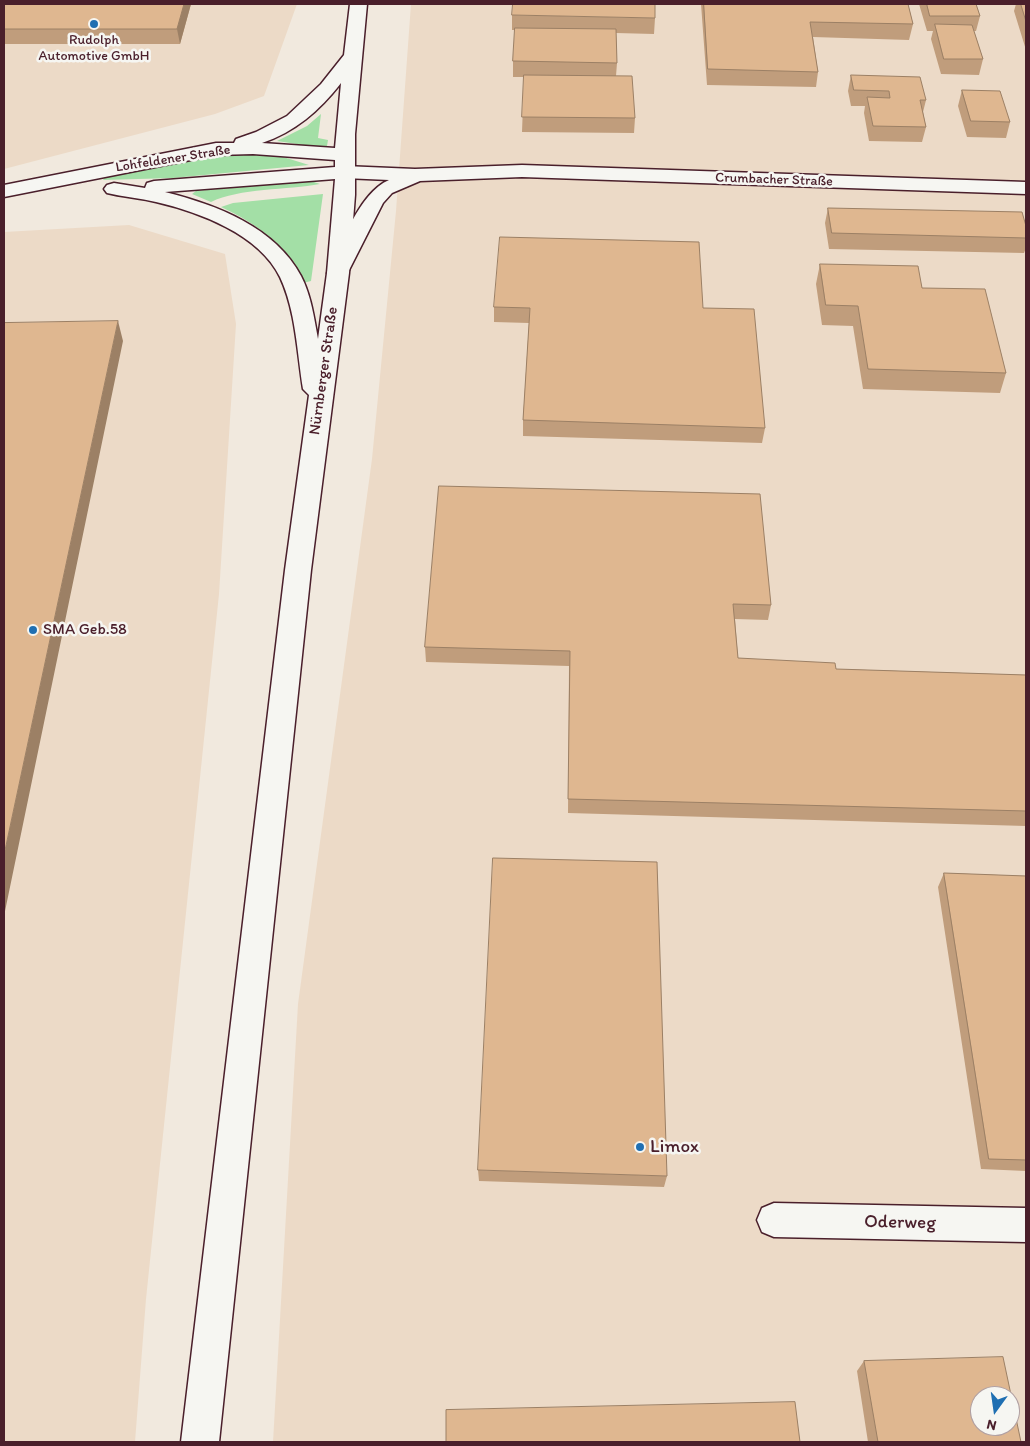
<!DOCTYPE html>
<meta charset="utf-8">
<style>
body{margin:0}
#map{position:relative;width:1030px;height:1446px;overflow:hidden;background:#f1e9de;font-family:Itim,sans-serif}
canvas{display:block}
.frame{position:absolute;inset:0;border:5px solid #4a1f2b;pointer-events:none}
.north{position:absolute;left:970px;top:1386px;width:50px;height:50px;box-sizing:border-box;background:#f6f6f2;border:1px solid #b1a0a2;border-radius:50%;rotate:194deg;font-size:14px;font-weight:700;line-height:20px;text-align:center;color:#4a1f2b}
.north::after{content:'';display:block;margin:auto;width:18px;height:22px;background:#1f6fb2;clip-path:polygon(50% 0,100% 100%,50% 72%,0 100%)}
</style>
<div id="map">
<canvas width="1030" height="1446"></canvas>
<div class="frame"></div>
<div class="north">N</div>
</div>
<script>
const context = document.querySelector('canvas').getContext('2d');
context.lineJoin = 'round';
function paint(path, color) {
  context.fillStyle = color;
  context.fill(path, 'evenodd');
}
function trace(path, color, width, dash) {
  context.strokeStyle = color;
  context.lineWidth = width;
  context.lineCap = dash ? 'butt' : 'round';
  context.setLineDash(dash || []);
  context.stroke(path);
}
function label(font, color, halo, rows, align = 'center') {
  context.font = font + ' Itim,sans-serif';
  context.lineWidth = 5;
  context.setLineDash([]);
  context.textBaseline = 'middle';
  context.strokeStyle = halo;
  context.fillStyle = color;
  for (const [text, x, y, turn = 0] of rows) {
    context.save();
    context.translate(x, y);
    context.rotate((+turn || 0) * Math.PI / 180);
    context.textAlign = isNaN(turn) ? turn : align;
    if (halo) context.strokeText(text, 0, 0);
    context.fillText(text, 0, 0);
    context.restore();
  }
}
const built = new Path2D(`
 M 4,4 L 297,4 L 264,96 L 215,114 L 4,169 Z
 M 411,4 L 1026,4 L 1026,1442 L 273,1442 L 298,1004 L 372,459 L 396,211 ZM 980,1396 L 1010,1396 L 1010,1426 L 980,1426 Z
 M 129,225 L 225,254 L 236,324 L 219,594 L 146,1299 L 135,1442 L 4,1442 L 4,232 Z`);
const green = new Path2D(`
 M 321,114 L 318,138 L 328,140 L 327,146 L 323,148 L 277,141 L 307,126 Z
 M 261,154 L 280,156 L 309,165 L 173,178 L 103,180 L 105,177 L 219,156 Z
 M 311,181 L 320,184 C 288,190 239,188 211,202 L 192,194 L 196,191 Z
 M 323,194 L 311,281 L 303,283 C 282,245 261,225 221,207 L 233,203 Z`);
const minor = new Path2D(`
 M 774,1203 L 1026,1208 L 1026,1242 L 774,1237 L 762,1232 L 757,1220 L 762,1208 Z`);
const tertiary = new Path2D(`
 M 522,165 L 1026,182 L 1026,194 L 522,177 L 420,181 L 392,193 L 383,203 L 345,278 L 338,279 L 331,278 L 327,273 C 342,244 359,193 389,180 L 344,178 L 337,176 L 334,172 L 337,168 L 344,166 L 415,169 Z`);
const secondary = new Path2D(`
 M 350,4 L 367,4 L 355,134 L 355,195 L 349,273 L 311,570 L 219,1442 L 181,1442 L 285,570 L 309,395 L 303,389 C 297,352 296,311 280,277 C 259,234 199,212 156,202 C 140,198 123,197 107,193 L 104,189 L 107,185 L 114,183 L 145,188 L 147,183 L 154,181 L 335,167 L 335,160 L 253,154 L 216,155 L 4,197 L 4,185 L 216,143 L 234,143 L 236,139 L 256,132 L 287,116 L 321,84 L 344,55 ZM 341,83 L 335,148 L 262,143 C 295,132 319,111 341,83 ZM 335,179 L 327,273 L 318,339 C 314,318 311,295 301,276 C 275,227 217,205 165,192 Z`);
const wall = new Path2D(`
 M 4,4 L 191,4 L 180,44 L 4,44 Z
 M 701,4 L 908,4 L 913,24 L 909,40 L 813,37 L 818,72 L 816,87 L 707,85 Z
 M 919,4 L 976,4 L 980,16 L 976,31 L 974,31 L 983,59 L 979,75 L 941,74 L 931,39 L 933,31 L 927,31 Z
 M 1016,4 L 1026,4 L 1026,50 L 1014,11 Z
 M 512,15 L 655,18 L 654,34 L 616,33 L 617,63 L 616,76 L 635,118 L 634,133 L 522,132 L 524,77 L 513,77 L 513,61 L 515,30 L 512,30 Z
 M 851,75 L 926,100 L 923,112 L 926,127 L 922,142 L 869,141 L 864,113 L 865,106 L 851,106 L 848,91 Z
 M 962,90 L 1010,122 L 1006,138 L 967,137 L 958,106 Z
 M 828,208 L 1026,226 L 1026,248 L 1024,253 L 829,249 L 825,223 Z
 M 820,264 L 922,288 L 1006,373 L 1000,393 L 863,389 L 853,326 L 822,325 L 816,284 Z
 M 494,307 L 703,308 L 765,428 L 762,443 L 523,436 L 523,420 L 529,323 L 494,322 Z
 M 439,486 L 771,605 L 768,620 L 735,619 L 738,658 L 836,669 L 1026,675 L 1026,826 L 568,813 L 569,666 L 426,662 L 425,647 Z
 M 944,873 L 1026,876 L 1026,1171 L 981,1169 L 938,887 Z
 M 478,1170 L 667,1176 L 664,1187 L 479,1181 Z
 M 864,1361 L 1021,1442 L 868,1442 L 857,1371 Z`);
const shadedWall = new Path2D(`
 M 184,4 L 191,4 L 180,44 L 177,29 Z
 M 118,321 L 123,341 L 4,916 L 4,855 Z`);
const building = new Path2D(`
 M 4,4 L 184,4 L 177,29 L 4,29 Z
 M 513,4 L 655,4 L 655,18 L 512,15 Z
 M 704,4 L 908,4 L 913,24 L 810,22 L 818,72 L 708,69 Z
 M 927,4 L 976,4 L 980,16 L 930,16 Z
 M 1021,4 L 1026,4 L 1026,21 Z
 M 935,24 L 972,25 L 983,59 L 944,59 Z
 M 515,28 L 616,29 L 617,63 L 513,61 Z
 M 524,75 L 632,76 L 635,118 L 522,117 Z
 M 851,75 L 920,77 L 926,100 L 920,100 L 926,127 L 873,126 L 867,97 L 890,98 L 889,91 L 854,90 Z
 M 962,90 L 1000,91 L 1010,122 L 971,121 Z
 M 828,208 L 1022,212 L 1026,226 L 1026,238 L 832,233 Z
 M 500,237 L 699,242 L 703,308 L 754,309 L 765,428 L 523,420 L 530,308 L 494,307 Z
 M 820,264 L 918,266 L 922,288 L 985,289 L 1006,373 L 868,369 L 858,306 L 826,305 Z
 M 118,321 L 4,855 L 4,323 Z
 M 439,486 L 760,494 L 771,605 L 733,604 L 738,658 L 835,663 L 836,669 L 1026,675 L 1026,811 L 568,799 L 570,651 L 425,647 Z
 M 493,858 L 657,862 L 667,1176 L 478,1170 Z
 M 944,873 L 1026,876 L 1026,1160 L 989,1159 Z
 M 1003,1357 L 1021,1442 L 878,1442 L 864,1361 ZM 980,1396 L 1010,1396 L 1010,1426 L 980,1426 Z
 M 795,1402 L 800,1442 L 446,1442 L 446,1410 Z`);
const markers = [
 [94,24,5,"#1f6fb2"],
 [33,630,5,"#1f6fb2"],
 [640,1147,5,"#1f6fb2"]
];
const farPoinames = [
 ["Rudolph",94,40],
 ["Automotive GmbH",94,56]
];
const farStreetnames = [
 ["Lohfeldener Straße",173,159,-9],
 ["Crumbacher Straße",774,180,2]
];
const streetNames = [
 ["Nürnberger Straße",324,371,-82]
];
const poiNames = [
 ["SMA Geb.58",43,630]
];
const nearPoinames = [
 ["Limox",650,1147]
];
const nearStreetnames = [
 ["Oderweg",900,1223,1]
];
paint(built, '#ecdac7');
paint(green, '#a3dfa6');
trace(minor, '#4a1f2b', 3);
trace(tertiary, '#4a1f2b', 3);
trace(secondary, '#4a1f2b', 3);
paint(minor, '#f6f6f2');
paint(tertiary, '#f6f6f2');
paint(secondary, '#f6f6f2');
paint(wall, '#c09d7c');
paint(shadedWall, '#9c8065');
paint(building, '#dfb790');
trace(building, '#9c8065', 1);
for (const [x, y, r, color] of markers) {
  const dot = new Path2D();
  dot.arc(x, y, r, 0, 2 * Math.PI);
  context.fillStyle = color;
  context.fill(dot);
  trace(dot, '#f6f6f2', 2);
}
label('14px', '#4a1f2b', '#f6f6f2', farPoinames);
label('14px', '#4a1f2b', '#f6f6f2', farStreetnames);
label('16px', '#4a1f2b', '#f6f6f2', streetNames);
label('16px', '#4a1f2b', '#f6f6f2', poiNames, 'left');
label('19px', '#4a1f2b', '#f6f6f2', nearPoinames, 'left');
label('19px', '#4a1f2b', '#f6f6f2', nearStreetnames);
</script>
